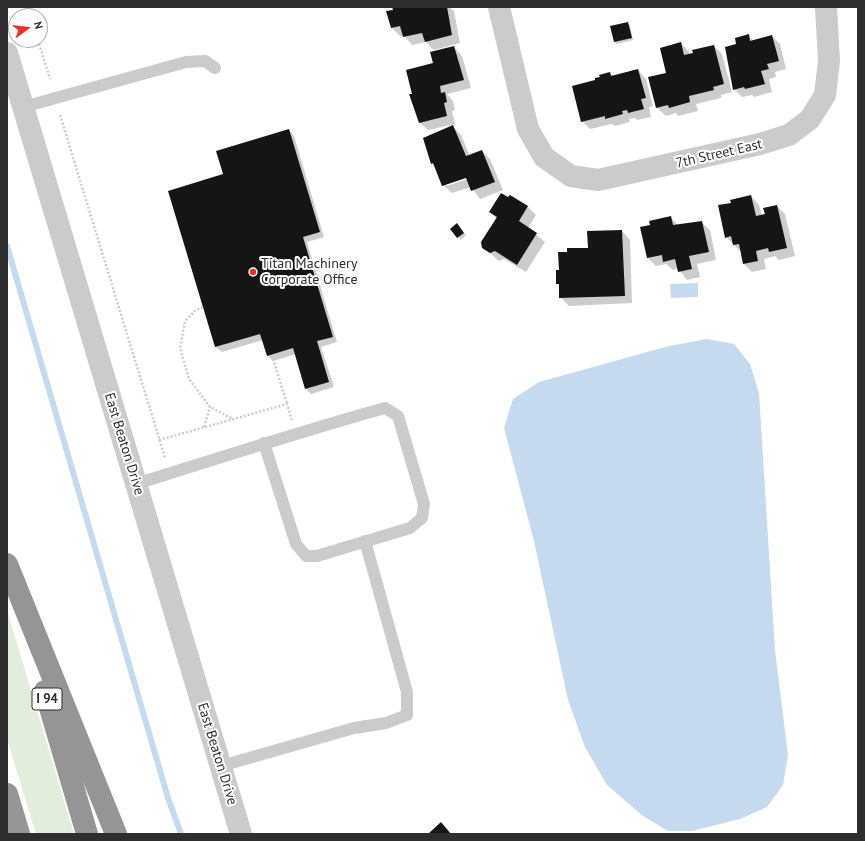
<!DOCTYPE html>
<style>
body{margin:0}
#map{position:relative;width:865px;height:841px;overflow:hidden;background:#fff;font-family:"PT Sans",sans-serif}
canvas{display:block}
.frame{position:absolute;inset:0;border:8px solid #2e2e2e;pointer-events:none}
.north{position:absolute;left:8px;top:8px;width:40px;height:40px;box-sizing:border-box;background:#fff;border:1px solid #ababab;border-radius:50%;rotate:75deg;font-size:11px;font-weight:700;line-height:16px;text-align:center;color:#2e2e2e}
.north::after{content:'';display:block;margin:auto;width:14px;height:18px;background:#f52d21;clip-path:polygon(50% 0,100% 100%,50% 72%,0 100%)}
</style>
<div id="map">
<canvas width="865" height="841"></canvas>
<div class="frame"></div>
<div class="north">N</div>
</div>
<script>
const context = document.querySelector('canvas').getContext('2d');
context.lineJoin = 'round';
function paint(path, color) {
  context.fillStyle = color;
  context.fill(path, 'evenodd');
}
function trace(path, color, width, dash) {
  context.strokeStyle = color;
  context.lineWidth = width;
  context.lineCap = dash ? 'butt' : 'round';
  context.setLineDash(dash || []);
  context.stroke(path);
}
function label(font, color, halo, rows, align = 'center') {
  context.font = font + ' "PT Sans",sans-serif';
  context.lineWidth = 4;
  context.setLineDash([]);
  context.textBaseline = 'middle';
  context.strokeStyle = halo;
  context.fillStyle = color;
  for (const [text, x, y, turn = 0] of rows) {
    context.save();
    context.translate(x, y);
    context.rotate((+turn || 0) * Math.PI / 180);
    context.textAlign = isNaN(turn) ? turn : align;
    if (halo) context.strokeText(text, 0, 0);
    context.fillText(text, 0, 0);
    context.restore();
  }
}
const green = new Path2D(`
 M 7,610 L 74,834 L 36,834 L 7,739 Z`);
const water = new Path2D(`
 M 698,283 L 698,297 L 671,298 L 670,284 Z
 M 707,339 L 734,344 L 750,364 L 759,393 L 775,650 L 788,755 L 783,785 L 767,807 L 740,819 L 692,831 L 668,831 L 643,816 L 607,785 L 585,747 L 568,700 L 534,541 L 504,428 L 513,399 L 539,382 L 669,346 Z`);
const shadow = new Path2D(`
 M 393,7 L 449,7 L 454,11 L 460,43 L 434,50 L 426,42 L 412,45 L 404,35 L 400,36 L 392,28 L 388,12 L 394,10 Z
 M 627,23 L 630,25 L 633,40 L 617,44 L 615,42 L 611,27 Z
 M 748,36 L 754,41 L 772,36 L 780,44 L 786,69 L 775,72 L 776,77 L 769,79 L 772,92 L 754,97 L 752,95 L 742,97 L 734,89 L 737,45 Z
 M 681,43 L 689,52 L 690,55 L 714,46 L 722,54 L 732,92 L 721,95 L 721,98 L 696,104 L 698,111 L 678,116 L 676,113 L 666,116 L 657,108 L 667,73 Z
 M 454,47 L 462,56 L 471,88 L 447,94 L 453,101 L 455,110 L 452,111 L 455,124 L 428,130 L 419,122 L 413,95 Z
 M 638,70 L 646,79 L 653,106 L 649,107 L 651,117 L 637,120 L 635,118 L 629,119 L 630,122 L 615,126 L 612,124 L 590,129 L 582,121 L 596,81 L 610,73 L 614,77 Z
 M 453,127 L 461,135 L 470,156 L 482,151 L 490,159 L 503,190 L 480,199 L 471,187 L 452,193 L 443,185 L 436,168 L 432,163 ZM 471,176 L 471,178 L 446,186 L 446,184 Z
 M 289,130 L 294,136 L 324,237 L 307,242 L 337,342 L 321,347 L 334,387 L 311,394 L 306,389 L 296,354 L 273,361 L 268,356 L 263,340 L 222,352 L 216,347 L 170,191 L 225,175 Z
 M 510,196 L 528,207 L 536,215 L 528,228 L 545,242 L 526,272 L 504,259 L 499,261 L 483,247 L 497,219 L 490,212 Z
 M 751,196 L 759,205 L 762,216 L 777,206 L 785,214 L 795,256 L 779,260 L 775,256 L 764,259 L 766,269 L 752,272 L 744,264 L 741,252 L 726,237 L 732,203 Z
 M 670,217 L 678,225 L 701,222 L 710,230 L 716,260 L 697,264 L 700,277 L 687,280 L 678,268 L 673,270 L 666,264 L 656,266 L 648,258 L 651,226 Z
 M 459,227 L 466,235 L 461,240 L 451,229 Z
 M 622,231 L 630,240 L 632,303 L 569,306 L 560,297 L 557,271 L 560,271 L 568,253 L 589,249 Z`);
const stream = new Path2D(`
 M 7,246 L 168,798 L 181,834`);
const building = new Path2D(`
 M 392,7 L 447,7 L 452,35 L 425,42 L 422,33 L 403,37 L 400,26 L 391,28 L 386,11 L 393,10 Z
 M 628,22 L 632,38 L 614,42 L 610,26 Z
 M 749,34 L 750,41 L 772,35 L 779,61 L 767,64 L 769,69 L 761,71 L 765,84 L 745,89 L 744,87 L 733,90 L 725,47 L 736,44 L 735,38 Z
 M 681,42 L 684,55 L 693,53 L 692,50 L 714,45 L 724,84 L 713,87 L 714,90 L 689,96 L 690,102 L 669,108 L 668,105 L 656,108 L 648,77 L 666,73 L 660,48 Z
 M 454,46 L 464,80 L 440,86 L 441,93 L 445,92 L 447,102 L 444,103 L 447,116 L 419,123 L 409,94 L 412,94 L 406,70 L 433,63 L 430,52 Z
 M 638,69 L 646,98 L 641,99 L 644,109 L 628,113 L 627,110 L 622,111 L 623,114 L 605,119 L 605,116 L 581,122 L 572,86 L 595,80 L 595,78 L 600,77 L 599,75 L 610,72 L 611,76 Z
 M 453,125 L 466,156 L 482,150 L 495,182 L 471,191 L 466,178 L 442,186 L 433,163 L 431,164 L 423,138 Z
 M 289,129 L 320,232 L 303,237 L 333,337 L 317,341 L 329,382 L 305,389 L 293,348 L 267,356 L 260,334 L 215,347 L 168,191 L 223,174 L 216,151 Z
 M 501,193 L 508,197 L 510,195 L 528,206 L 519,221 L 537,233 L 517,265 L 495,251 L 490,253 L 482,248 L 481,242 L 497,217 L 489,212 Z
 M 751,195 L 756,216 L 765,214 L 763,208 L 777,205 L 787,248 L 769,252 L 768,248 L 756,251 L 758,261 L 743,264 L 739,244 L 733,245 L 731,236 L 725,238 L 718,205 L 731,203 L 730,200 Z
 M 671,216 L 673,225 L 702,221 L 709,252 L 689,256 L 692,269 L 678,272 L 675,259 L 663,262 L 662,255 L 647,258 L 640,227 L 650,225 L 649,221 Z
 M 457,223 L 464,233 L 457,238 L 450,229 Z
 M 622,230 L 625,296 L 559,298 L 559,284 L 556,284 L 556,270 L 559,270 L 558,252 L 567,252 L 567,248 L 588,248 L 587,231 Z
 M 441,822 L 451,834 L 428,834 Z`);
const path = new Path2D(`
 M 28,7 L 31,16
 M 38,40 L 50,79
 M 60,115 L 165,458
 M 203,307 L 196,310 L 185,321 L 180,348 L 189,379 L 210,407 L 233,419
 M 272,355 L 287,404
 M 204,427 L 210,407
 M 159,440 L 287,404 L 292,420`);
const lane = new Path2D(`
 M 23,107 L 186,62 L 205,61 L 215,68
 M 136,484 C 219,458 302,431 385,408 L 398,416 L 424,504 L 422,518 L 410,528 L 317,556 L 306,556 L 296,544 L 264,443
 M 221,766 L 354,728 L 386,723 L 407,715 L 407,692 L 365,541`);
const street = new Path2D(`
 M 499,7 L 528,129 L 544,157 L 571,176 L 598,180 L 760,144 L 789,135 L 810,119 L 825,95 L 829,61 L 826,7
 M 7,53 L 241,834`);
const highway = new Path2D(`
 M 7,564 L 116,834
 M 45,691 L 87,834
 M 7,794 L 19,834`);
const markers = [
 [253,272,4,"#f52d21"]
];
const shields = [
 [47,699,30]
];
const shieldNames = [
 ["I 94",47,699]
];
const streetNames = [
 ["7th Street East",719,154,-13],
 ["East Beaton Drive",124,444,73],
 ["East Beaton Drive",217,754,73]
];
const poiNames = [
 ["Titan Machinery",261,264],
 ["Corporate Office",261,280]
];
paint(green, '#e2eddb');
paint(water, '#c5d9ef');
paint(shadow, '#0003');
trace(stream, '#c5d9ef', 6);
paint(building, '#151515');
trace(path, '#cbcbcb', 2.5, [2, 2]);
trace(lane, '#cbcbcb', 12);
trace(street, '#cbcbcb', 22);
trace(highway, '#959595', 22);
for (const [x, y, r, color] of markers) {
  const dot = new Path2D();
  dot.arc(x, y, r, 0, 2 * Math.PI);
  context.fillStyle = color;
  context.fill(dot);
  trace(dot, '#fff', 1.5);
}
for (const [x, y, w] of shields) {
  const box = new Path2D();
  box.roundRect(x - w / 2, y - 11, w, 22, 3);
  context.fillStyle = '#fff';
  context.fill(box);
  trace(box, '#2e2e2e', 1);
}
label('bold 13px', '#2e2e2e', null, shieldNames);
label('14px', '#2e2e2e', '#fff', streetNames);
label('14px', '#2e2e2e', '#fff', poiNames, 'left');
</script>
